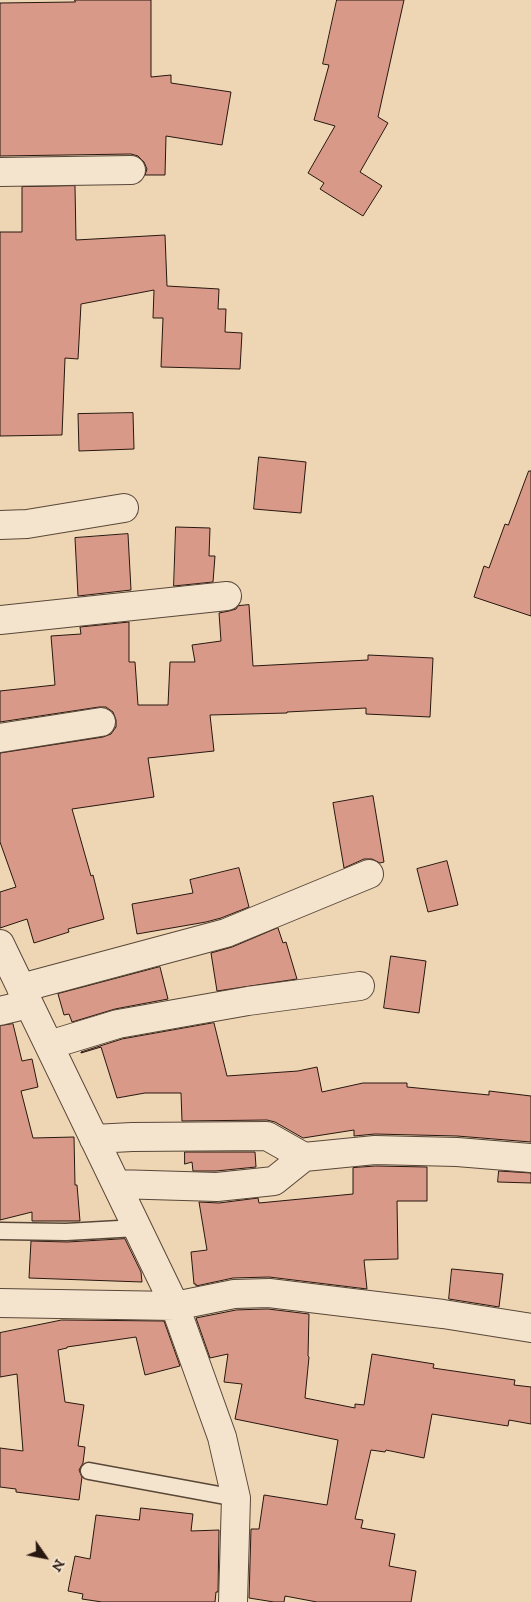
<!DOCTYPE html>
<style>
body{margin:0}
#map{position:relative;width:531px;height:1602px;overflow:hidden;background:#eed6b4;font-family:"IM FELL DW Pica",serif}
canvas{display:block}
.north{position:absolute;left:20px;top:1532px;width:50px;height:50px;-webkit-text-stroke:4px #f4e4ce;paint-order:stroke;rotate:123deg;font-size:14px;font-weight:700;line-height:20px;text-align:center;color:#27170f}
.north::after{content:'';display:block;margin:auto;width:18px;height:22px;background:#27170f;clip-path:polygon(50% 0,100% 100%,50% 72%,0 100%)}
</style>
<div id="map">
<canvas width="531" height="1602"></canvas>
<div class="north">N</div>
</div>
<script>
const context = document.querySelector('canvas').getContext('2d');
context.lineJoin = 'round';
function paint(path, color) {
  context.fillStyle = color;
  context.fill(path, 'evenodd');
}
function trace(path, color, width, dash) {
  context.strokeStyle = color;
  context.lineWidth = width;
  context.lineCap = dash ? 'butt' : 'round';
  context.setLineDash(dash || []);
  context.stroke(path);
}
const building = new Path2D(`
 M 75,0 L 151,0 L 151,77 L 171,75 L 171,83 L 231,92 L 222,145 L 166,136 L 165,175 L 145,175 L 147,169 L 144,162 L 138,156 L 131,154 L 0,156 L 0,3 L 75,2 Z
 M 337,0 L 404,0 L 378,117 L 388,123 L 360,172 L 382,186 L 363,216 L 320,189 L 324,183 L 308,173 L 335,126 L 314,120 L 329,65 L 323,64 Z
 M 75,186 L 76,240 L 165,235 L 167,286 L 219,289 L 218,309 L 226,309 L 225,332 L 242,333 L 240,369 L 161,367 L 163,318 L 153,318 L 154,290 L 81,304 L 78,359 L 65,358 L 62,435 L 0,436 L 0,232 L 22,232 L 22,187 Z
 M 133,413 L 134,449 L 79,451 L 78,414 Z
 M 259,457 L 306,462 L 301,513 L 254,509 Z
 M 529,471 L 531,471 L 531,616 L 474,597 L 484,566 L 489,568 L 505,524 L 508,525 Z
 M 176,527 L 210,528 L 209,556 L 215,556 L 213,582 L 174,586 Z
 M 128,534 L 131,590 L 78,596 L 75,538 Z
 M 249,605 L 253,666 L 368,660 L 368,655 L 433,658 L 430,717 L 366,714 L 366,708 L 287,712 L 287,713 L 210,715 L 214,751 L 148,758 L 154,797 L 72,809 L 91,876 L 93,875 L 104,919 L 68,929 L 69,932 L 34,943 L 27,919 L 0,928 L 0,892 L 16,887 L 0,842 L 0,753 L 103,737 L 111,734 L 116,727 L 116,720 L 113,712 L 106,707 L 99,707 L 0,722 L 0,691 L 55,685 L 51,636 L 81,634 L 80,627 L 129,622 L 129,662 L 135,662 L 138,705 L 168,705 L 170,662 L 195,662 L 192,645 L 221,641 L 219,613 L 229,611 L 236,609 L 238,606 Z
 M 373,796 L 384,862 L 380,863 L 372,859 L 364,859 L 344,868 L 333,803 Z
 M 447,861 L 458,905 L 428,912 L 417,869 Z
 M 239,868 L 249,907 L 221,918 L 206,922 L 137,934 L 132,904 L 193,893 L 190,880 Z
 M 278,928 L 283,943 L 286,942 L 297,979 L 217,991 L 211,953 L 232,947 Z
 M 391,956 L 426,961 L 419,1013 L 384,1008 Z
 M 160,967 L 168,999 L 115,1009 L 72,1022 L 69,1014 L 64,1015 L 58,994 Z
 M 214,1023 L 227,1076 L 298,1071 L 317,1067 L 322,1092 L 363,1083 L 407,1083 L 407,1087 L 489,1095 L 489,1091 L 531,1096 L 531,1142 L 457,1136 L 375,1134 L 354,1136 L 354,1130 L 303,1138 L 275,1122 L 267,1120 L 182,1121 L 181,1093 L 145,1093 L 117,1098 L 101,1047 L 81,1053 L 81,1052 L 122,1039 Z
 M 13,1024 L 22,1061 L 32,1059 L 38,1087 L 21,1091 L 33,1138 L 74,1137 L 75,1185 L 77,1185 L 80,1221 L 32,1221 L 32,1212 L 0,1220 L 0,1026 Z
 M 185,1152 L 255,1152 L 256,1167 L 216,1171 L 193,1171 L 192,1162 L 185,1164 Z
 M 376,1166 L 427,1167 L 427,1201 L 397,1201 L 398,1259 L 364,1260 L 367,1289 L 269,1277 L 233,1278 L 196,1286 L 196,1284 L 194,1284 L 191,1252 L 207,1250 L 199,1202 L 219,1203 L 258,1198 L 259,1203 L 353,1194 L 353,1168 Z
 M 499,1171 L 531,1173 L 531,1183 L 498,1182 Z
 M 125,1239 L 141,1272 L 142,1282 L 29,1278 L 31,1241 L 67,1242 Z
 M 452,1269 L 503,1274 L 499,1307 L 449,1299 Z
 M 268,1309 L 309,1314 L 308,1356 L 309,1357 L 305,1398 L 355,1408 L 355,1404 L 364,1405 L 372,1354 L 434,1364 L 433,1368 L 515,1380 L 514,1385 L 531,1387 L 531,1424 L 509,1420 L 508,1426 L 432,1414 L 424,1458 L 386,1450 L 385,1452 L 371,1450 L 355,1519 L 363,1520 L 361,1528 L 395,1534 L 389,1566 L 416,1571 L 411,1602 L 317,1602 L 285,1596 L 284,1602 L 274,1602 L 249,1598 L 251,1529 L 259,1529 L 264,1495 L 327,1505 L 338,1440 L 235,1419 L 242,1384 L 224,1382 L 228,1354 L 210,1358 L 196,1318 L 236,1310 Z
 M 62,1320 L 164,1321 L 180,1366 L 145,1375 L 136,1337 L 67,1347 L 67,1348 L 58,1350 L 65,1402 L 84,1405 L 78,1446 L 85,1447 L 83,1463 L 79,1470 L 82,1477 L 79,1500 L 16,1492 L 16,1489 L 0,1487 L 0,1448 L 23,1451 L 17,1374 L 0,1377 L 0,1333 Z
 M 141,1508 L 193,1514 L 191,1531 L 219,1530 L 218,1592 L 216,1592 L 215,1602 L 102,1602 L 82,1599 L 83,1594 L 68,1591 L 75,1556 L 90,1559 L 96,1515 L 139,1520 Z`);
const service = new Path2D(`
 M 0,1231 L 66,1232 L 137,1228
 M 89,1471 L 236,1498`);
const minor = new Path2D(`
 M 0,172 L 131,170
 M 0,525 L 27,524 L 124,508
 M 0,620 L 227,596
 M 0,738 L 101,722
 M 0,944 L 175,1306 L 222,1437 L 236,1498 L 233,1602
 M 21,988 L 226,933 L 369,874
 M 0,1011 L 29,1004
 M 49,1045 L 118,1024 L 248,1001 L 360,986
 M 94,1139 L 132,1137 L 267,1136 L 304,1157
 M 116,1184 L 217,1187 L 274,1181 L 304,1157 L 375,1150 L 457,1152 L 531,1158
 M 0,1303 L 175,1306 L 234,1294 L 269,1293 L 443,1314 L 531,1328`);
paint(building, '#d99988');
trace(building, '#27170f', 1);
trace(service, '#594738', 19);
trace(minor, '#594738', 30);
trace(service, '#f4e4ce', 16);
trace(minor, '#f4e4ce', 28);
</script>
